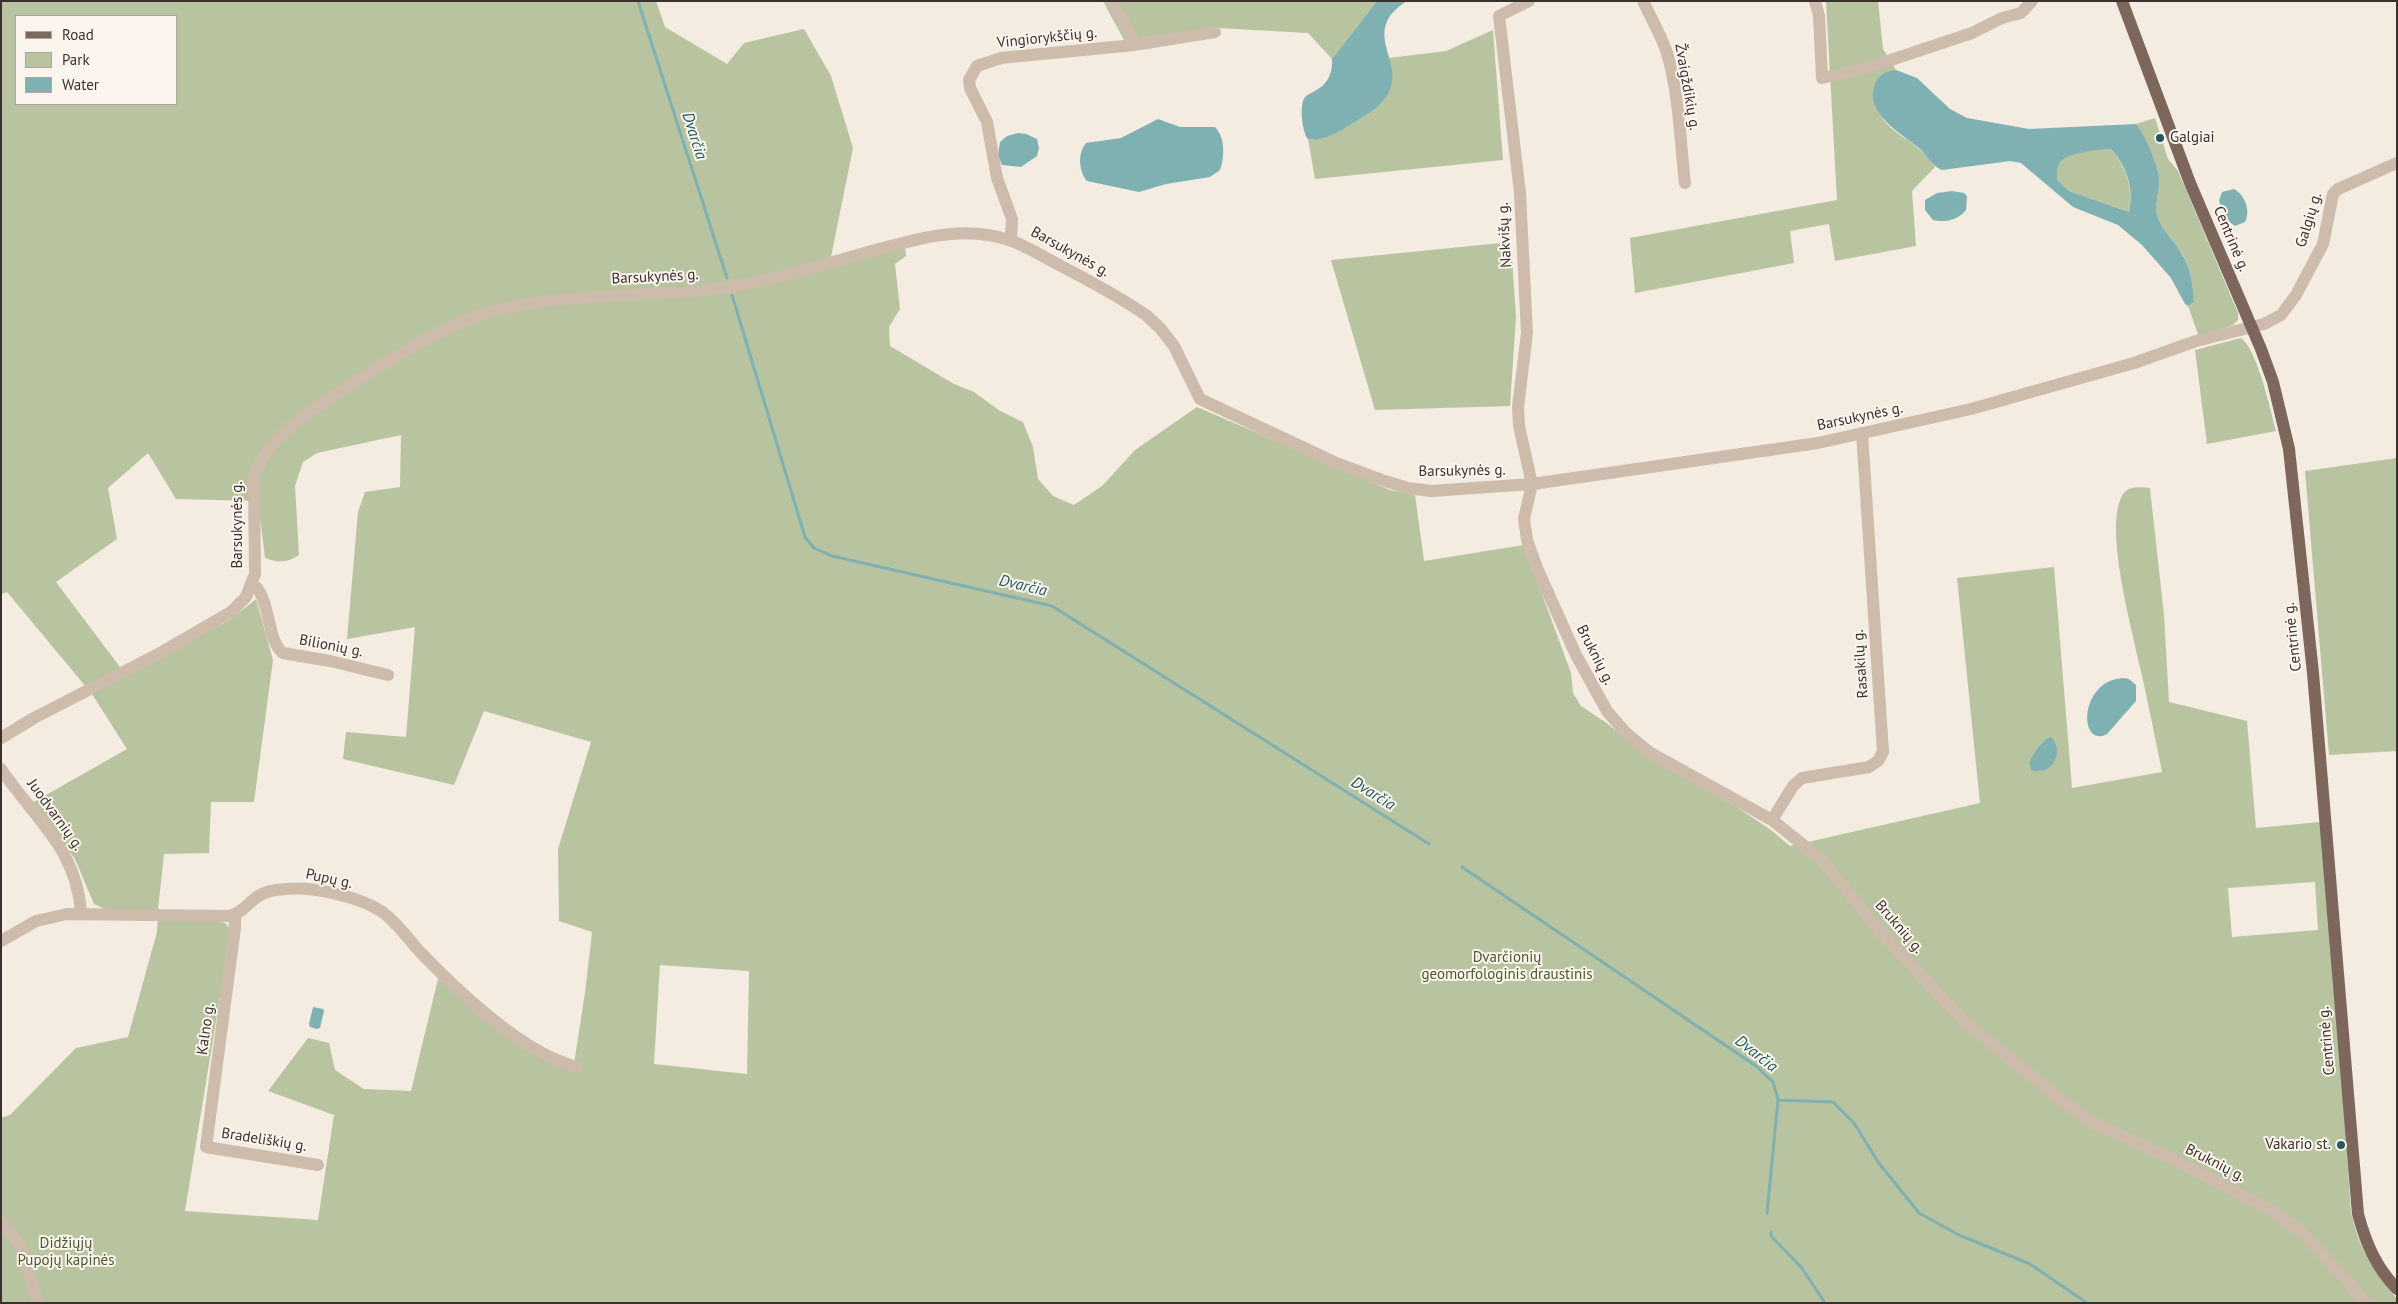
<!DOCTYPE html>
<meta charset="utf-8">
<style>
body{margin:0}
#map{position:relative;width:2398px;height:1304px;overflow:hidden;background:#f4ebe1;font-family:"PT Sans",sans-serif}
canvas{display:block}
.frame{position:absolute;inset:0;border:2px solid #3b302b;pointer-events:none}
.legend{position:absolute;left:15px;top:15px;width:162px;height:90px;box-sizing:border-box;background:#fbf5ee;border:1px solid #aea6a0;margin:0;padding:6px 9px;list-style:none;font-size:15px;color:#3b302b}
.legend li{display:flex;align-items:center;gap:10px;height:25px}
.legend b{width:25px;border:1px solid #aea6a0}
</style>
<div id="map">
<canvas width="2398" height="1304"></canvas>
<div class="frame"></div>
<ul class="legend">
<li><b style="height:6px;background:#7d675c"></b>Road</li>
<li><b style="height:14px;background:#b8c4a0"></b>Park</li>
<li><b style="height:14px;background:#7fb0b2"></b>Water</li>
</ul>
</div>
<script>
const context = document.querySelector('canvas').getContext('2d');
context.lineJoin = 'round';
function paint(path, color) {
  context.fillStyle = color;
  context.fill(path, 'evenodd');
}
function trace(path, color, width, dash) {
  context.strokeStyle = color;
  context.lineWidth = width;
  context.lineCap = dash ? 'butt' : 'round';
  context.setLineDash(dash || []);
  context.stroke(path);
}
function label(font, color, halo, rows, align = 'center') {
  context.font = font + ' "PT Sans",sans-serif';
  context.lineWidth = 4;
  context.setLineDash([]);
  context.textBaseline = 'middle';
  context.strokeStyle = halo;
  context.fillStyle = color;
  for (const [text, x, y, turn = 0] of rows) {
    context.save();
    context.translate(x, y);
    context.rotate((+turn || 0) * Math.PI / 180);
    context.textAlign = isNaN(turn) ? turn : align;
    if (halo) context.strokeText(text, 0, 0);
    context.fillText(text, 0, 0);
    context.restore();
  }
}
const green = new Path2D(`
 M 1,1 L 656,1 L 665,27 L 727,64 L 744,43 L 804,29 L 831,76 L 853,148 L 831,257 L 905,246 L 906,256 L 895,264 L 900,309 L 889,327 L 890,346 L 954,384 L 974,392 L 1000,411 L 1023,422 L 1033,447 L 1038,479 L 1053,496 L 1074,505 L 1102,486 L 1135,450 L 1197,407 L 1390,490 L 1415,495 L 1424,561 L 1524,545 L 1571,673 L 1573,693 L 1581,706 L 1608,724 L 1643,754 L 1738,808 L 1771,830 L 1790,846 L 1980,803 L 1957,578 L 2054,567 L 2072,788 L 2162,772 C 2155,737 2148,702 2140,667 C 2132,628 2105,533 2121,498 C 2126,485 2139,487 2150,488 L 2164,615 L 2169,702 L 2247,721 L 2256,828 L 2320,822 L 2339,1040 L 2351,1212 C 2359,1249 2373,1270 2397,1299 L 2397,1303 L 1,1303 L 1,1118 L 10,1115 L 76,1048 L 128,1037 L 157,932 L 158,910 L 105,909 L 94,904 L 75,859 L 32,803 L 127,749 L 92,694 L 7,592 L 1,594 ZM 16,16 L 176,16 L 176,104 L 16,104 ZM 401,435 L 400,487 L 365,492 L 358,512 L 347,639 L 415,627 L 406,737 L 346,732 L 343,759 L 454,785 L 484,711 L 591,742 L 558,849 L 559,921 L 592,932 L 585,993 L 573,1070 L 533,1052 L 438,979 L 411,1091 L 364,1089 L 335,1070 L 329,1043 L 308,1038 L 268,1091 L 334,1115 L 318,1220 L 185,1211 L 231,929 L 225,923 L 158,909 L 164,854 L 209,853 L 211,802 L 254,802 L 273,660 L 256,599 L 230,620 L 126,675 L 56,582 L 117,539 L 108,488 L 148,453 L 176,499 L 258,501 L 265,558 C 279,563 286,563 299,555 L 295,486 L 303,462 L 317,453 ZM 2315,882 L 2318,930 L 2232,937 L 2228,888 ZM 660,965 L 749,971 L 747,1074 L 654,1064 Z
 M 1103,1 L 1377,1 L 1332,59 L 1308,33 L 1218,28 L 1124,40 Z
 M 1826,1 L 1878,1 L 1883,49 L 1896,70 C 1866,75 1870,104 1886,123 C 1895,133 1909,140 1919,149 C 1925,154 1930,161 1935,167 L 1912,191 L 1916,246 L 1835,261 L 1829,224 L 1790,231 L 1794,263 L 1635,293 L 1630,238 L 1837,200 Z
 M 1493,30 L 1503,160 L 1315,179 L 1308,139 L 1313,140 L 1392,78 L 1389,58 L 1446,51 Z
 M 2155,118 L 2168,159 L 2178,171 L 2238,313 L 2238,320 L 2233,325 L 2199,337 L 2188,306 L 2194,302 C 2193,285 2191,268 2182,253 C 2175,241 2163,232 2158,218 C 2153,204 2161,191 2159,176 C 2157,163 2145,134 2136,124 Z
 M 2111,149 C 2127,169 2133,187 2129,212 L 2069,191 L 2057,180 C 2057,175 2057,168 2059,164 C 2065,151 2099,150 2111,149 Z
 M 1511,242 L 1516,317 L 1510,406 L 1375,410 L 1331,260 Z
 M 2241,338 C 2258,351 2270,409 2276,431 L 2207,444 L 2195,350 Z
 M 2397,458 L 2397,751 L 2329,755 L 2305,471 Z`);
const water = new Path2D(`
 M 1377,1 L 1407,1 C 1359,31 1405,60 1389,92 C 1381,108 1362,117 1348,126 C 1337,133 1321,142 1308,139 C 1302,132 1299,104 1305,97 C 1308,94 1314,92 1318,89 C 1329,83 1333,70 1332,59 Z
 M 1896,70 L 1917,78 L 1950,109 L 1967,118 L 2029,129 L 2136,124 C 2145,134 2157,163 2159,176 C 2161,191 2153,204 2158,218 C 2163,232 2175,241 2182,254 C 2191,268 2193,285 2194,302 L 2188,306 L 2185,304 L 2171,278 L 2142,245 L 2118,225 L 2073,207 L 2021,163 L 2010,161 L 1942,170 C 1932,166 1928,157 1920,149 C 1902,134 1863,113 1875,84 C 1879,74 1886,71 1896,70 ZM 2111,149 C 2127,167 2134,188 2129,212 L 2069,191 L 2057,180 C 2057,175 2057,168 2059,164 C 2065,152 2098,150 2111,149 Z
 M 1158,119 L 1180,127 L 1215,127 C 1225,137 1225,156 1220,170 L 1210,177 L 1166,184 L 1139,192 L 1087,181 C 1079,171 1077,154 1086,143 L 1121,138 Z
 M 1018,133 L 1026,134 L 1037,139 L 1039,148 L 1037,156 L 1021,167 L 1002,165 L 998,155 L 1000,142 L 1007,136 Z
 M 2234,189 C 2245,195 2251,211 2245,222 L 2235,226 L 2228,221 L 2219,201 L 2222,192 Z
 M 1952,191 L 1964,193 L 1967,196 L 1966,210 C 1958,220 1945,223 1933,220 L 1925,210 L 1925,200 L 1937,193 Z
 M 2123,678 L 2129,679 L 2136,685 L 2136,701 L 2107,734 C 2079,749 2078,681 2123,678 Z
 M 2051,737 C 2066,752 2051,777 2031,770 L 2029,763 C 2033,754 2042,740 2051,737 Z
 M 313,1007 L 323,1009 L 324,1011 L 320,1028 L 317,1029 L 310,1027 L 309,1024 Z`);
const stream = new Path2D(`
 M 638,1 L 727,278
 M 732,295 L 805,537 L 814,548 L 832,556 L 1052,606 L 1429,844
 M 1462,867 L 1756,1066 L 1773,1082 L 1778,1100 L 1833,1102 L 1854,1123 L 1878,1162 L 1919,1213 L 1959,1235 L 2030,1264 L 2087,1303
 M 1767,1213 L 1778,1100
 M 1771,1232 L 1771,1236 L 1802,1268 L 1825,1303`);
const minor = new Path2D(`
 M 1111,1 L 1129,32 L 1134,45
 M 1529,1 L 1499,16 L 1520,193 L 1527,333 L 1518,407 L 1519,426 L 1532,484 L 1524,519 L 1527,540 L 1537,568 L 1576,655 L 1607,711 L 1626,733 L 1649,752 L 1772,820 L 1821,859 L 1890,943 L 1965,1022 L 2058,1097 L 2091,1122 L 2173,1159 L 2269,1209 L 2302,1232 L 2367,1303
 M 1643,1 C 1651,18 1661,35 1667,53 C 1679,94 1680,140 1685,183
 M 1815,1 L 1819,16 L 1822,78 L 1867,68 L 1972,33 L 2002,18 L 2021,13 L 2032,1
 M 1011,239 L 1012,219 L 997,178 L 987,122 L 970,88 L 969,80 L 977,66 L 1001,58 L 1134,45 L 1215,32
 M 252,587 L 257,588 C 270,604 268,642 283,653 L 330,661 L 388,675
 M 1,738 L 34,718 L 162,652 L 231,612 L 246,597 L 255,574 L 254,476 C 271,434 308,412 345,389 C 396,356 450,319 511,307 C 593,290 679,300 760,281 C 800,272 839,260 879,249 C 911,241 946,230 980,234 C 1014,237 1032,251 1061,266 C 1090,281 1119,297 1146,315 L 1161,329 L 1174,346 L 1200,399 L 1334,462 L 1385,481 L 1408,488 L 1431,491 L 1532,484 L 1818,443 L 1971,409 L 2134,363 L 2196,341 L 2264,324 L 2281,315 L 2296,295 L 2323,244 L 2333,194 L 2338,189 L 2397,163
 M 1,769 C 35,819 77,849 81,913
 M 1772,820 L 1793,786 L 1802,778 L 1869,767 L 1878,761 L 1883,752 L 1862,433
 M 235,915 L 235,928 L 206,1147 L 318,1165
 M 1,941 L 36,921 L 67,914 L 229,916 C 242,913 247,904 257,897 C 265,891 276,890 286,889 C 313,886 359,897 381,911 C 397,922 408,939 421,953 C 455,988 500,1031 544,1054 C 554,1060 565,1063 576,1067
 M 1,1222 C 32,1254 24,1266 38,1303`);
const major = new Path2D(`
 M 2122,1 L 2190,183 L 2261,349 L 2273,382 L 2289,449 L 2313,673 L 2358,1214 C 2366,1244 2376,1267 2397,1289`);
const markers = [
 [2160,138,5,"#1f5a5e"],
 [2341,1145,5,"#1f5a5e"]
];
const streetNames = [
 ["Vingiorykščių g.",1047,38,-6],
 ["Žvaigždikių g.",1687,87,80],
 ["Galgių g.",2309,220,-73],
 ["Nakvišų g.",1505,235,-93],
 ["Centrinė g.",2231,239,67],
 ["Barsukynės g.",1070,252,29],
 ["Barsukynės g.",655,277,-3],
 ["Barsukynės g.",1860,417,-12],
 ["Barsukynės g.",1462,471,-1],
 ["Barsukynės g.",238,525,-90],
 ["Centrinė g.",2293,637,-96],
 ["Bilionių g.",331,646,11],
 ["Bruknių g.",1595,655,63],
 ["Rasakilų g.",1861,664,-94],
 ["Juodvarnių g.",55,815,54],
 ["Pupų g.",329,879,12],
 ["Bruknių g.",1899,927,49],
 ["Kalno g.",206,1029,-82],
 ["Centrinė g.",2327,1041,-95],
 ["Bradeliškių g.",264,1140,9],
 ["Bruknių g.",2215,1163,27]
];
const poiNames = [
 ["Galgiai",2170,138],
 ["Vakario st.",2331,1145,"right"]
];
const parkNames = [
 ["Dvarčionių",1507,958],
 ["geomorfologinis draustinis",1507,975],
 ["Didžiųjų",66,1244],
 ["Pupojų kapinės",66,1261]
];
const waterNames = [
 ["Dvarčia",694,136,72],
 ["Dvarčia",1023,586,13],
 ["Dvarčia",1373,794,32],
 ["Dvarčia",1756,1054,38]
];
paint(green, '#b8c4a0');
paint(water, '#7fb0b2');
trace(stream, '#7fb0b2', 3);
trace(minor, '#cdbbac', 12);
trace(major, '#7d675c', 12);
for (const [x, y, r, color] of markers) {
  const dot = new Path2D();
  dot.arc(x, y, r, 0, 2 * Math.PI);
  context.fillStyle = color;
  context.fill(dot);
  trace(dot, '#fbf5ee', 2);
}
label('15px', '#3b302b', '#fbf5ee', streetNames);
label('15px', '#3b302b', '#fbf5ee', poiNames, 'left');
label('15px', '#4a5a2e', '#fbf5ee', parkNames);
label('italic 16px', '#1f5a5e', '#fbf5ee', waterNames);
</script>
